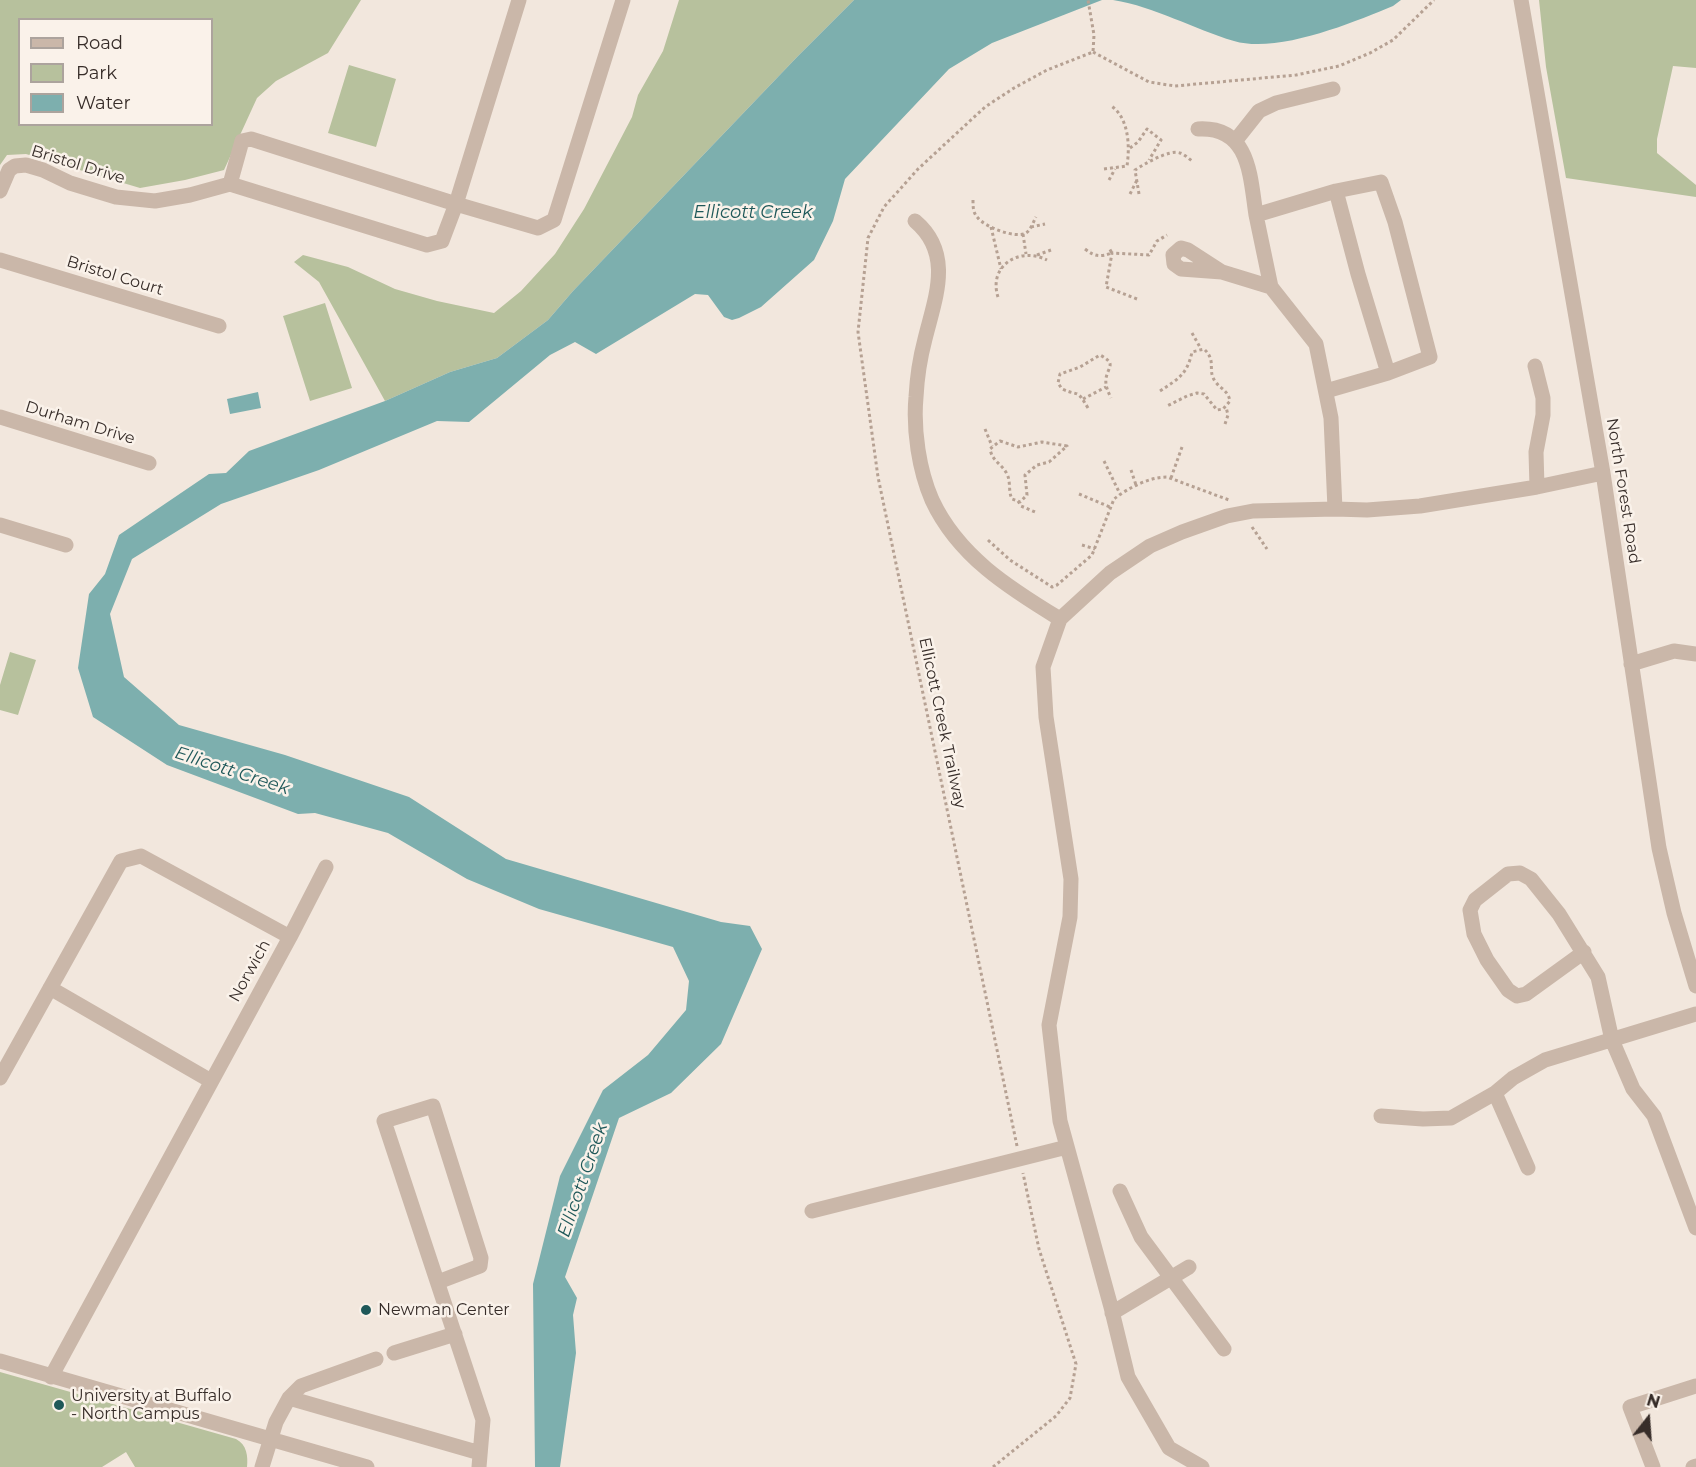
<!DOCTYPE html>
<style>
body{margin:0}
#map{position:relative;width:1696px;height:1467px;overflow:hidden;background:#f2e7dd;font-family:Montserrat,sans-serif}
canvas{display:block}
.legend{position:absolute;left:18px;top:18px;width:195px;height:108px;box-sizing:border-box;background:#faf2ea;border:2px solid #aca39d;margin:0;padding:8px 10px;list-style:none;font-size:18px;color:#372d29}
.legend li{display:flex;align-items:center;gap:12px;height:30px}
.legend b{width:30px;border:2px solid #aca39d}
.north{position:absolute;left:1618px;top:1389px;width:60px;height:60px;-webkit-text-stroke:4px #faf2ea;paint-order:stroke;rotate:17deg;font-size:16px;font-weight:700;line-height:24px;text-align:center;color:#372d29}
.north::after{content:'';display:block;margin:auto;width:21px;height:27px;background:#372d29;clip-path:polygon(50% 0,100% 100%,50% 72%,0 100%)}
</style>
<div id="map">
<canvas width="1696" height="1467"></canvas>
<ul class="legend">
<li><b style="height:8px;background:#cab7a9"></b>Road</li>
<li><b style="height:16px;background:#b7c19d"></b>Park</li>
<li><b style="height:16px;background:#7dafae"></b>Water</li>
</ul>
<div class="north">N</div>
</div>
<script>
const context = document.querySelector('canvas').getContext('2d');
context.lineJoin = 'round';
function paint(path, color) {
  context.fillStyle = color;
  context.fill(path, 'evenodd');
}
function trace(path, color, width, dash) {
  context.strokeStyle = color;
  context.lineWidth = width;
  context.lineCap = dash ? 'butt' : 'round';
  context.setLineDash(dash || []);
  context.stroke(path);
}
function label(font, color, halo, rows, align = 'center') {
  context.font = font + ' Montserrat,sans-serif';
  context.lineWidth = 5;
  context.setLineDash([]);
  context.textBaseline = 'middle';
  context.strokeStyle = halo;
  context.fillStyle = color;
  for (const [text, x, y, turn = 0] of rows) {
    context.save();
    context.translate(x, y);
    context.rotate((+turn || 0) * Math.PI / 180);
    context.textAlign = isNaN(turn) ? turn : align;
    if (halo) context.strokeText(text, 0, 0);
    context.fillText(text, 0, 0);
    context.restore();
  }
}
const green = new Path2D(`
 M 0,0 L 361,0 L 328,53 L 276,81 L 257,98 L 224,170 L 185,180 L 140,188 L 26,154 L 7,155 L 0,165 ZM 20,20 L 212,20 L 212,124 L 20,124 Z
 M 679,0 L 854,0 L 797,57 L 573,291 L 548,320 L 497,358 L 450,372 L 385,401 L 319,282 L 294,262 L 303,255 L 348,267 L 395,289 L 437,301 L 494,313 L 521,291 L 555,254 L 584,209 L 632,117 L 638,95 L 663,51 Z
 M 1539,0 L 1696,0 L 1696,68 L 1673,66 L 1657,139 L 1657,153 L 1696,185 L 1696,197 L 1566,178 L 1546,67 Z
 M 349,65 L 396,79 L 376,147 L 328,133 Z
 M 325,303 L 352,388 L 310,401 L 283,316 Z
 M 10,652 L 36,660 L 18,715 L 0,710 L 0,685 Z
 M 0,1372 L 236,1439 C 247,1445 248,1456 247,1467 L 135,1467 L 126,1452 L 102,1467 L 0,1467 Z`);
const water = new Path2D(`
 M 854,0 L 1102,0 L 992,43 L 949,69 L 845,179 L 833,221 L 814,260 L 761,307 L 739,318 L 732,320 L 724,317 L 708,295 L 695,294 L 596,354 L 575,342 L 550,355 L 469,422 L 437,421 L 319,470 L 221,504 L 132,559 L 110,614 L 124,677 L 179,725 L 285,755 L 409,797 L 506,859 L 721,922 L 750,926 L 762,949 L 721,1044 L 671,1093 L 619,1118 L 565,1277 L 577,1298 L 573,1315 L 576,1353 L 560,1467 L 535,1467 L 533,1284 L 560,1176 L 603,1090 L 648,1055 L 686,1010 L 689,981 L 673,947 L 539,909 L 467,879 L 388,833 L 315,813 L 298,814 L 167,765 L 93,717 L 78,668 L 89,594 L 105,574 L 119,535 L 209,474 L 226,473 L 249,451 L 385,401 L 450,372 L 497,358 L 548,320 L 573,291 L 797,57 Z
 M 1113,0 L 1401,0 L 1393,6 C 1352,23 1277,54 1234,41 C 1193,29 1156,7 1113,0 Z
 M 258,392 L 261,408 L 230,414 L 227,399 Z`);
const path = new Path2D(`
 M 1093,52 L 1149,82 L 1175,86 L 1296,75 L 1339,66 L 1370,53 L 1393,40 L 1434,0
 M 1130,148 L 1138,142 L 1147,129 L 1161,140 L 1149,160
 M 1104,169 L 1127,166 C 1130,146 1129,117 1110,105
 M 1109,180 L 1115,169
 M 1130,194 L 1137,180
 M 1139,194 L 1135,170 C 1144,164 1170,149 1180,153 C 1184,154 1188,158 1192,161
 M 973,200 C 973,207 973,213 978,218 C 985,227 1016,239 1026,233 C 1031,230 1033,222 1036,217
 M 991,227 L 1001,269
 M 1031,227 L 1045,224
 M 1023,234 L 1026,254
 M 1085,249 C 1095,257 1100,257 1112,253 L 1109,248
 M 1037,255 L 1051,250
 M 998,297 C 988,266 1019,246 1047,260
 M 1137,299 L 1106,287 L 1112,253 L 1149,255 L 1157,241 L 1167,235
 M 1192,333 L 1201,349
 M 1160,391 C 1178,379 1187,375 1192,352 L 1204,349 C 1217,361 1207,370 1215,381 C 1220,389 1228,390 1230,401 L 1223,409 L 1217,410 L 1204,394 L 1197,393 L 1187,396 L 1167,406
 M 1083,399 L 1106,387
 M 1088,408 C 1076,388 1080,397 1062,389 L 1058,383 L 1060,374 L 1080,367 L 1100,355 C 1116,364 1109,365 1106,378 C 1105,386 1108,391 1111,398
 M 1225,424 L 1228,415 L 1226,407
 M 985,429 L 992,446
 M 1000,441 L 1018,447 L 1042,442 L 1067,446 L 1049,462 L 1037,465 L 1025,475 L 1027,495 L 1020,502 L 1012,499 C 1008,491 1011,482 1007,474 C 1002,464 992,461 990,449 Z
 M 1104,461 L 1120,494
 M 1131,470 L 1136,485
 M 1171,478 L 1182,447
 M 1079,494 L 1110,507
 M 1018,501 L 1021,506 L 1035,512
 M 1252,527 L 1267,549
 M 988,540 L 1010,560 L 1052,587 L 1057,585 L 1092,555 L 1114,499 C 1128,488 1149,477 1167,477 L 1229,500
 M 1082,545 L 1095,549
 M 1017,1146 L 878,477 L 858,332 L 868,238 L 884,207 L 918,169 L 985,107 L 1014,88 L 1047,70 L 1093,52 L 1094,35 L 1088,0
 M 993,1467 L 1056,1416 L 1070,1398 L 1076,1364 L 1039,1249 L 1023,1173`);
const minor = new Path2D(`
 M 1521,0 L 1603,473 L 1659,848 L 1674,913 L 1696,986
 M 1198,129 C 1250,126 1250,176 1256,215
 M 1236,140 L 1259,111 L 1276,103 L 1333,89
 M 230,184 L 242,141 L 251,139 L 456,204 L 538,228 L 554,220 L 623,0
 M 230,184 L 427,245 L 442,241 L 456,204 L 519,0
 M 0,191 L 9,170 L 15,166 L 26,165 L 43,170 L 70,183 L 116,197 L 155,201 L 190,195 L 230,184
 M 915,221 C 954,254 935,298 925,339 C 920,358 917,378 916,397 C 913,430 919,470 932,500 C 958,556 1009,588 1060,619
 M 0,260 L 219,326
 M 1222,272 L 1188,250 L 1181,248 L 1173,255 L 1174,264 L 1181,269 L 1222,272 L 1271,287
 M 1535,366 L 1543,398 L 1543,415 L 1536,452 L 1537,487
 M 1326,391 L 1388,373 L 1358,274 L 1336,191 L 1381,182 L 1395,222 L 1430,357 L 1388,373
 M 0,417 L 149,463
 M 1335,509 L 1331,418 L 1316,344 L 1271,287 L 1256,215 L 1336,191
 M 0,525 L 66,545
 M 1631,664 L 1674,651 L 1696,654
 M 290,937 L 326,867
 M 1584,952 L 1526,994 L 1517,996 L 1508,990 L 1487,960 L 1474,934 L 1470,910 L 1475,900 L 1508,874 L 1520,873 L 1531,879 L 1559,914 L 1598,977 L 1612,1040 L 1633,1089 L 1654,1116 L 1696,1228
 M 50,988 L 211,1081
 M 0,1078 L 121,861 L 141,856 L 290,937 L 51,1377
 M 1495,1093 L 1528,1168
 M 1381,1116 L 1423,1119 L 1451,1118 L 1495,1093 L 1513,1078 L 1545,1060 L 1696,1014
 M 1120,1191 L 1141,1237 L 1224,1349
 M 812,1211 L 1067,1147
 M 438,1282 L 480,1266 L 481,1258 L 433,1106 L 384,1121 L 483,1420 L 479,1467
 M 1112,1313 L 1189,1267
 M 394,1353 L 455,1334
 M 0,1361 L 367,1467
 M 289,1398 L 480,1453
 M 262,1467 L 276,1422 L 289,1398 L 301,1386 L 376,1359
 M 1202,1467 L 1169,1448 L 1128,1377 L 1111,1307 L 1060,1121 L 1049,1025 L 1070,917 L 1071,879 L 1046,717 L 1043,667 L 1060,619 L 1110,573 L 1150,546 L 1182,532 L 1227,516 L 1253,511 L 1335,509 L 1367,510 L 1420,506 L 1537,487 L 1603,473
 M 1653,1467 L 1630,1407 L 1696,1386
 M 1693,1467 L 1696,1466`);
const markers = [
 [366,1310,6,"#1f5859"],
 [59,1405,6,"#1f5859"]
];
const streetNames = [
 ["Bristol Drive",78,165,17],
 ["Bristol Court",115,276,17],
 ["Durham Drive",80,423,17],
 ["North Forest Road",1623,491,81],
 ["Ellicott Creek Trailway",942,723,78],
 ["Norwich",250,971,-61]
];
const poiNames = [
 ["Newman Center",378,1310],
 ["University at Buffalo",71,1396],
 ["- North Campus",71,1414]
];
const waterNames = [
 ["Ellicott Creek",753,213],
 ["Ellicott Creek",232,771,18],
 ["Ellicott Creek",583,1180,-71]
];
paint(green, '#b7c19d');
paint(water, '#7dafae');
trace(path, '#b6a193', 3, [3, 3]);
trace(minor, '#cab7a9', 15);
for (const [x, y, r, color] of markers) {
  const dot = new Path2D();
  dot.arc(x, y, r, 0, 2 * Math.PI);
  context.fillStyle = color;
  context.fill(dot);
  trace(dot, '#faf2ea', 2);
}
label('16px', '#372d29', '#faf2ea', streetNames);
label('16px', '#372d29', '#faf2ea', poiNames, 'left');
label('italic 18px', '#1f5859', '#faf2ea', waterNames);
</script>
